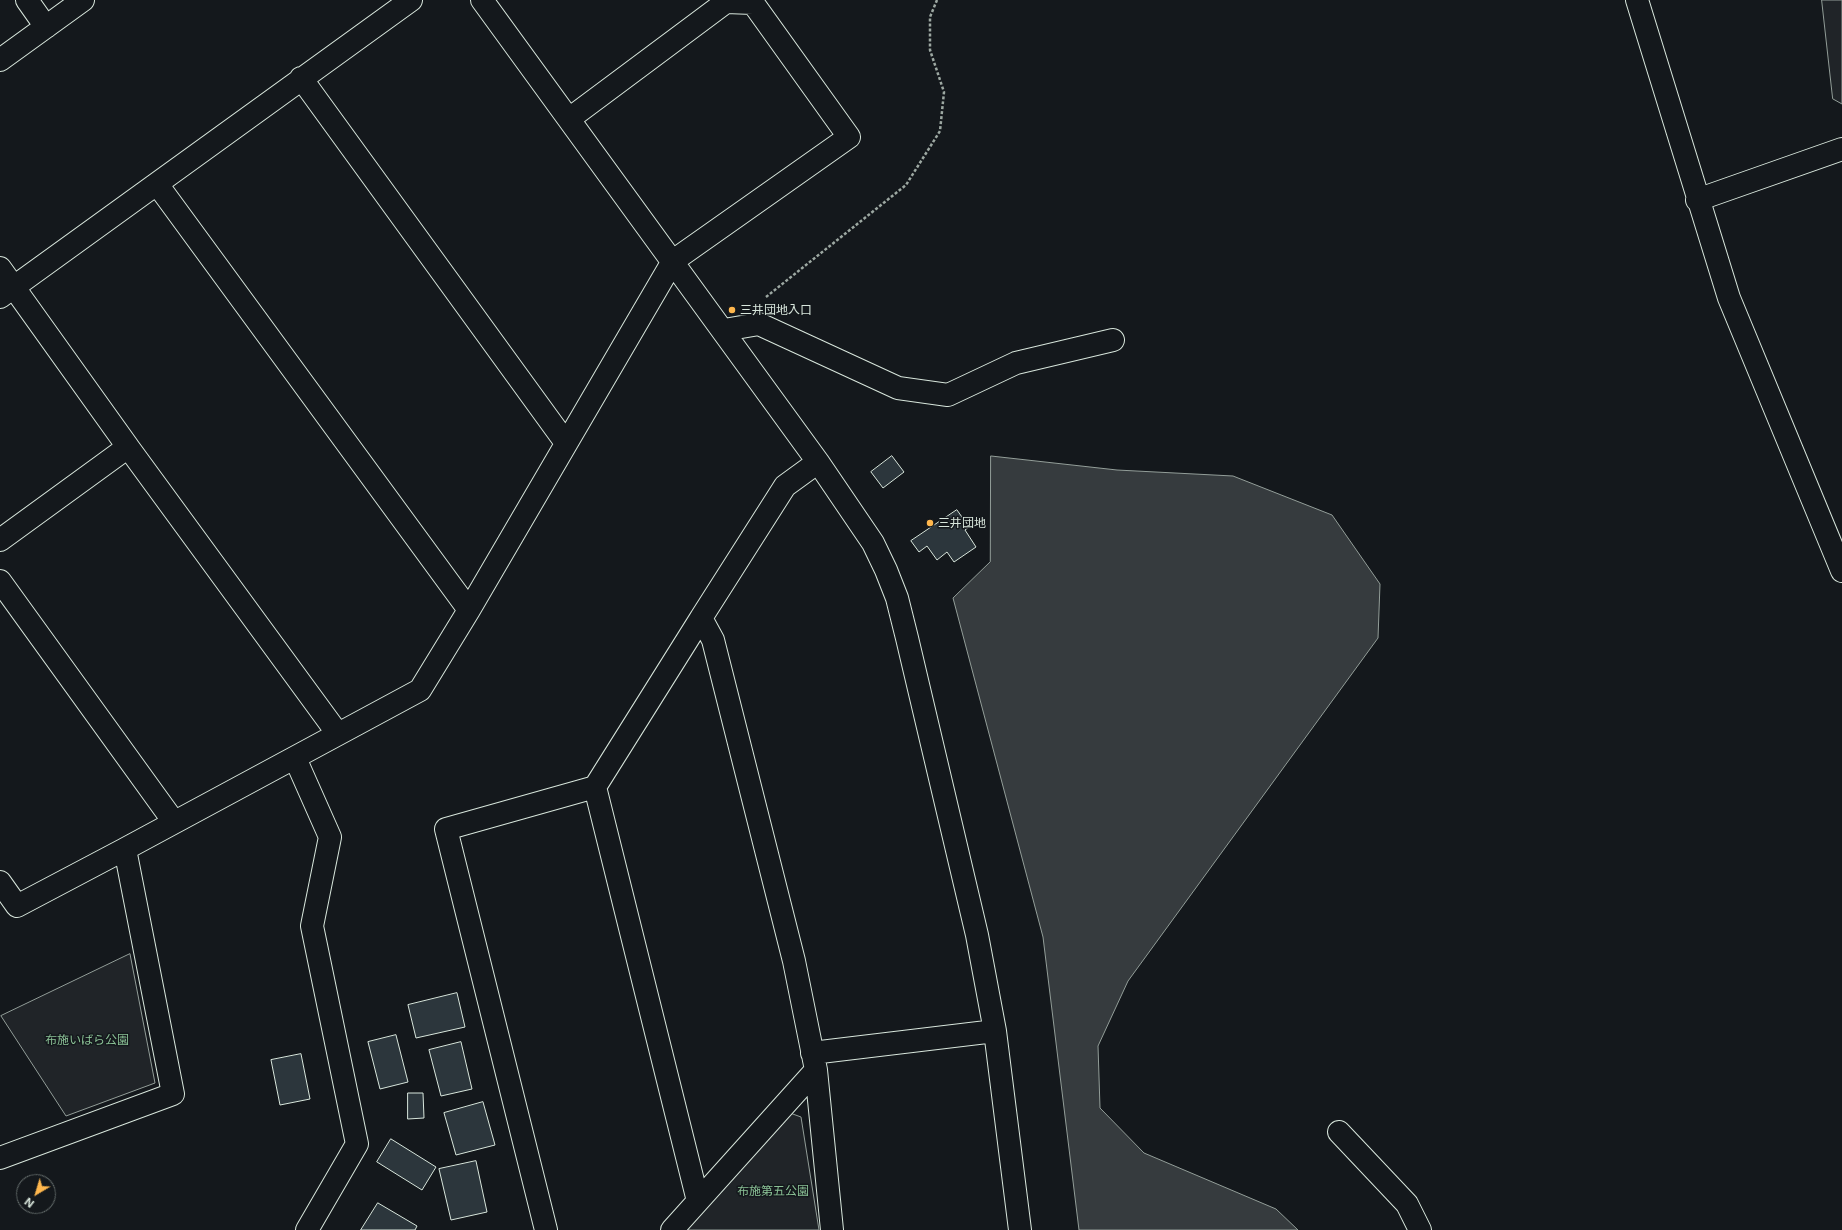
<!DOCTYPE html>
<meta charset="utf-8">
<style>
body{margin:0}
#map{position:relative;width:1842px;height:1230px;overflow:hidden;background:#14181c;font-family:Inter,sans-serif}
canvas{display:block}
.north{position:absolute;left:16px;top:1174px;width:40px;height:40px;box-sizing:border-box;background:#14181c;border:1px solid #626a69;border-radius:50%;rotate:218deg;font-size:11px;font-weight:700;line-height:16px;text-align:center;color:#d8e6dc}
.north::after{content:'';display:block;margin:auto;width:14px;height:18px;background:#ffb74d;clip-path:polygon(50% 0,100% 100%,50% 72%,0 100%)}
</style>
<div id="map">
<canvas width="1842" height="1230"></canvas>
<div class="north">N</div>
</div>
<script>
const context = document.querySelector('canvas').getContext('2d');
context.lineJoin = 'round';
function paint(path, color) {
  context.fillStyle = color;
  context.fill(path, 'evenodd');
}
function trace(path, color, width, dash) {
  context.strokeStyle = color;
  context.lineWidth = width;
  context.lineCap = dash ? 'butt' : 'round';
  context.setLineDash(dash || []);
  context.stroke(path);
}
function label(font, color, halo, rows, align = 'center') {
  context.font = font + ' Inter,"Noto Sans JP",sans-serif';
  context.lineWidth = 3;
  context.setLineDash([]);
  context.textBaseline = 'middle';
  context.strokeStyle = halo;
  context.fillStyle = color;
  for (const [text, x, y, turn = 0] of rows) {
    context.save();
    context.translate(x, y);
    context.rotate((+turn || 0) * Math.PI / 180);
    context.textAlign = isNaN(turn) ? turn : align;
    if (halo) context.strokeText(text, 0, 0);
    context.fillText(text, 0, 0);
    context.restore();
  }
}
const green = new Path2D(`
 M 1822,0 L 1842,0 L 1842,104 L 1833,99 Z
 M 130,954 L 155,1083 L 66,1116 L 1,1016 Z
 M 790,1113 L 801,1117 L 819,1230 L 687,1230 Z`);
const water = new Path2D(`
 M 991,456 L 1117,470 L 1233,476 L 1332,515 L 1380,584 L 1378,638 L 1128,981 L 1098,1046 L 1100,1108 L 1144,1153 L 1276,1209 L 1298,1230 L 1079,1230 L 1043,937 L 953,598 L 990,562 Z`);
const building = new Path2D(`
 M 892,456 L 904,472 L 883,488 L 871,472 Z
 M 957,510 L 969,527 L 965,530 L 976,547 L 954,562 L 947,552 L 937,560 L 927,546 L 919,552 L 911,541 Z
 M 457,993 L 465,1027 L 416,1038 L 408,1005 Z
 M 396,1035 L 408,1082 L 380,1089 L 368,1042 Z
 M 461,1042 L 472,1089 L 441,1096 L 429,1050 Z
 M 301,1054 L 310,1099 L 280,1105 L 271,1060 Z
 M 408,1093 L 423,1093 L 424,1118 L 408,1119 Z
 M 483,1102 L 495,1145 L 456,1155 L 444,1113 Z
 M 391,1139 L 436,1167 L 422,1190 L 377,1162 Z
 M 476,1161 L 487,1212 L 451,1220 L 439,1169 Z
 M 378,1203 L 417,1226 L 415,1230 L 361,1230 Z`);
const path = new Path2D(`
 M 766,297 L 906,185 L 940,131 L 944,92 L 930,50 L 930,17 L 937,0`);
const minor = new Path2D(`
 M 27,0 L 46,27
 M 482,0 L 818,462 L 873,543 L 886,570 L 897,598 L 907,638 L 977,935 L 995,1031 L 1020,1230
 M 1637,0 L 1729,298 L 1842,571
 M 0,60 L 83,0
 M 301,78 L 566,443
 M 157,184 L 469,610
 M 1697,200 L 1842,149
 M 0,268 L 128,447 L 0,540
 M 0,297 L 411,0
 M 724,330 L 759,324 L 898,388 L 948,395 L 1016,363 L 1113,340
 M 128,447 L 338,734
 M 818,462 L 785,486 L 701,618 L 713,640 L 794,961 L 816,1070 L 832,1230
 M 0,581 L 174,822
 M 295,758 L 330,837 L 312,926 L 357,1144 L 307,1230
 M 595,787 L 698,1201
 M 125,849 L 420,690 L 469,610 L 673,261 L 849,137 L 753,3 L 726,2 L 569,119
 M 0,882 L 17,906 L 125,849 L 173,1094 L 0,1158
 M 812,1053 L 995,1031
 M 1339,1132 L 1407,1204 L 1420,1230
 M 546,1230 L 446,829 L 595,787 L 701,618
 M 672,1230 L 816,1070`);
const markers = [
 [732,310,4,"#ffb74d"],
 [930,523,4,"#ffb74d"]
];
const poiNames = [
 ["三井団地入口",740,310],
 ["三井団地",938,523]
];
const parkNames = [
 ["布施いばら公園",87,1040],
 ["布施第五公園",773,1191]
];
paint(green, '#202428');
trace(green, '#939e99', 1);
paint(water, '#363b3e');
trace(water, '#939e99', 1);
paint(building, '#2c363c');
trace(building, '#d8e6dc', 1);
trace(minor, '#d8e6dc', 24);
trace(path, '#9da8a2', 2.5, [3, 2]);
trace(minor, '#14181c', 22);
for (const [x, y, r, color] of markers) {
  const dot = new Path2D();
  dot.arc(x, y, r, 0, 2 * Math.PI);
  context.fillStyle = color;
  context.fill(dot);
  trace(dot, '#14181c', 1.5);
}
label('12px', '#d8e6dc', '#14181c', poiNames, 'left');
label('12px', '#8ac095', '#14181c', parkNames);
</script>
